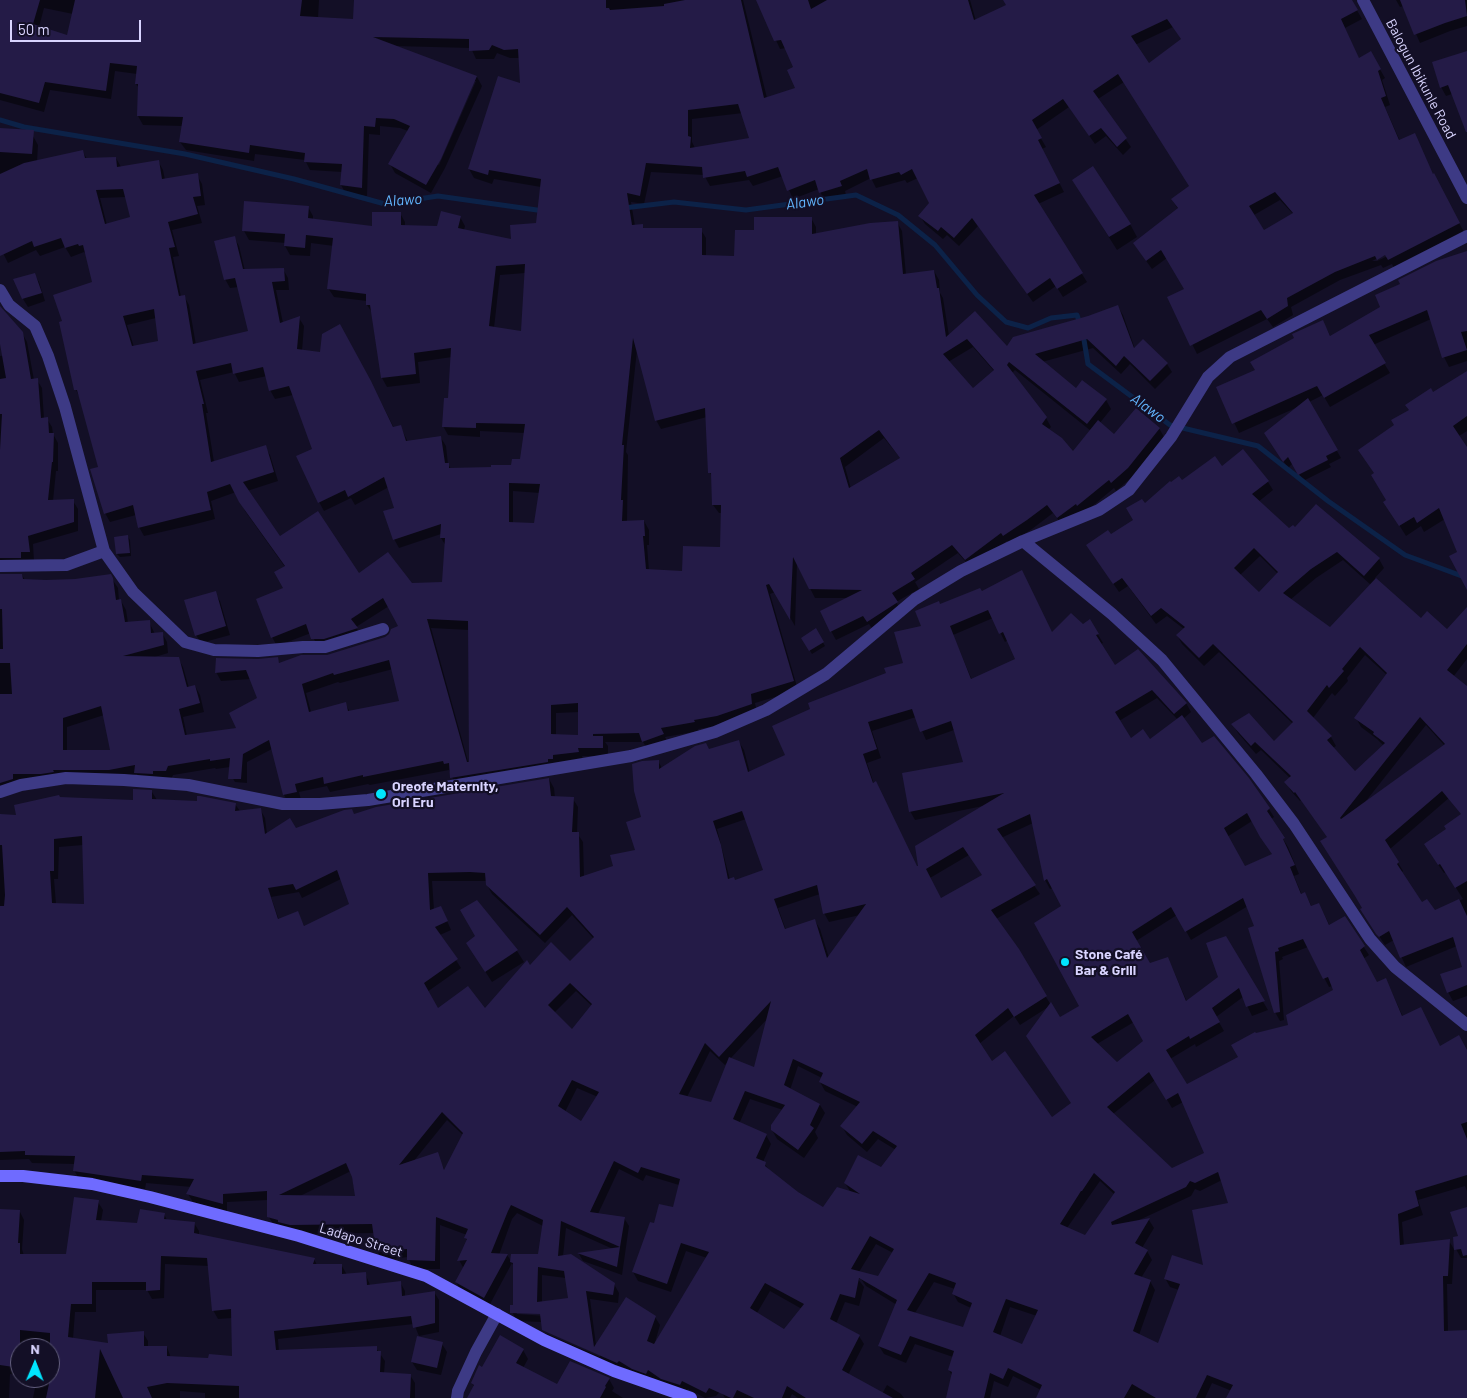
<!DOCTYPE html>
<meta charset="utf-8">
<style>
body{margin:0}
#map{position:relative;width:1467px;height:1398px;overflow:hidden;background:#130f26;font-family:Barlow,sans-serif}
canvas{display:block}
.north{position:absolute;left:10px;top:1338px;width:50px;height:50px;box-sizing:border-box;background:#130f26;border:1px solid #625e7d;border-radius:50%;rotate:1deg;font-size:14px;font-weight:700;line-height:20px;text-align:center;color:#d9d4ff}
.north::after{content:'';display:block;margin:auto;width:18px;height:22px;background:#00e5ff;clip-path:polygon(50% 0,100% 100%,50% 72%,0 100%)}
.scale{position:absolute;left:10px;top:20px;width:131px;height:22px;box-sizing:border-box;border:2px solid #d9d4ff;border-top:0;padding-left:6px;font-size:15px;line-height:18px;white-space:nowrap;color:#d9d4ff;-webkit-text-stroke:4px #130f26;paint-order:stroke}
</style>
<div id="map">
<canvas width="1467" height="1398"></canvas>
<div class="north">N</div>
<div class="scale">50 m</div>
</div>
<script>
const context = document.querySelector('canvas').getContext('2d');
context.lineJoin = 'round';
function paint(path, color) {
  context.fillStyle = color;
  context.fill(path, 'evenodd');
}
function trace(path, color, width, dash) {
  context.strokeStyle = color;
  context.lineWidth = width;
  context.lineCap = dash ? 'butt' : 'round';
  context.setLineDash(dash || []);
  context.stroke(path);
}
function label(font, color, halo, rows, align = 'center') {
  context.font = font + ' Barlow,sans-serif';
  context.lineWidth = 4.5;
  context.setLineDash([]);
  context.textBaseline = 'middle';
  context.strokeStyle = halo;
  context.fillStyle = color;
  for (const [text, x, y, turn = 0] of rows) {
    context.save();
    context.translate(x, y);
    context.rotate((+turn || 0) * Math.PI / 180);
    context.textAlign = isNaN(turn) ? turn : align;
    if (halo) context.strokeText(text, 0, 0);
    context.fillText(text, 0, 0);
    context.restore();
  }
}
const shadow = new Path2D(`
 M 0,0 L 319,0 L 318,18 L 355,21 L 355,0 L 743,0 L 767,98 L 796,89 L 794,68 L 786,48 L 780,49 L 758,0 L 970,0 L 976,21 L 1007,6 L 1004,0 L 1351,0 L 1362,19 L 1345,28 L 1359,59 L 1370,52 L 1385,78 L 1382,80 L 1390,105 L 1385,107 L 1400,141 L 1419,144 L 1433,175 L 1464,232 L 1394,268 L 1392,264 L 1383,268 L 1381,265 L 1340,280 L 1291,307 L 1293,315 L 1273,327 L 1267,319 L 1197,354 L 1169,297 L 1186,289 L 1167,258 L 1152,269 L 1134,244 L 1178,209 L 1172,200 L 1190,186 L 1124,82 L 1098,99 L 1131,147 L 1123,155 L 1106,136 L 1095,144 L 1069,107 L 1036,130 L 1046,147 L 1042,149 L 1064,192 L 1038,204 L 1087,282 L 1063,297 L 1056,286 L 1033,302 L 978,226 L 959,246 L 947,235 L 943,239 L 925,224 L 920,216 L 930,203 L 918,178 L 907,183 L 905,180 L 876,188 L 871,178 L 845,191 L 846,195 L 825,202 L 819,189 L 793,199 L 783,176 L 753,186 L 749,180 L 710,186 L 704,175 L 651,172 L 644,204 L 631,202 L 635,226 L 642,226 L 645,230 L 701,230 L 706,238 L 706,257 L 736,258 L 755,231 L 811,218 L 816,227 L 816,234 L 897,222 L 902,231 L 906,275 L 934,271 L 939,280 L 940,293 L 943,298 L 949,336 L 975,312 L 1007,348 L 1118,307 L 1123,315 L 1135,349 L 1167,364 L 1172,372 L 1155,389 L 1130,364 L 1121,374 L 1093,348 L 1042,362 L 1076,390 L 1083,382 L 1106,400 L 1111,409 L 1099,424 L 1114,436 L 1159,428 L 1164,437 L 1132,477 L 1116,491 L 1114,488 L 1083,514 L 1063,526 L 1053,513 L 1032,529 L 1009,544 L 1007,541 L 971,568 L 958,553 L 915,582 L 919,589 L 896,602 L 902,612 L 873,630 L 869,624 L 836,640 L 831,631 L 848,598 L 815,598 L 797,563 L 795,626 L 775,592 L 770,594 L 798,690 L 755,703 L 757,713 L 722,725 L 698,729 L 699,731 L 665,737 L 668,743 L 648,750 L 643,742 L 605,742 L 608,746 L 608,756 L 582,756 L 583,760 L 456,786 L 449,770 L 370,785 L 368,784 L 330,792 L 327,786 L 299,792 L 301,800 L 289,804 L 284,795 L 272,749 L 247,762 L 247,783 L 235,782 L 230,774 L 230,767 L 216,769 L 215,768 L 173,775 L 171,780 L 141,781 L 137,774 L 115,779 L 0,791 L 0,575 L 22,575 L 25,580 L 75,581 L 110,576 L 118,588 L 119,601 L 121,601 L 126,610 L 128,623 L 149,622 L 155,634 L 162,633 L 167,642 L 168,653 L 155,657 L 178,658 L 183,667 L 189,688 L 195,686 L 200,695 L 204,712 L 183,717 L 187,736 L 238,728 L 259,698 L 251,679 L 221,681 L 216,672 L 258,660 L 277,659 L 280,664 L 327,656 L 386,638 L 400,627 L 389,606 L 356,627 L 362,637 L 318,647 L 311,633 L 277,646 L 272,637 L 285,589 L 285,567 L 245,511 L 236,492 L 211,501 L 215,519 L 192,525 L 144,536 L 139,527 L 136,515 L 110,522 L 105,513 L 99,468 L 80,398 L 76,390 L 64,322 L 93,283 L 86,254 L 84,252 L 71,257 L 65,247 L 40,256 L 36,250 L 8,263 L 0,247 L 0,133 L 33,136 L 38,145 L 37,162 L 83,152 L 87,159 L 116,158 L 121,167 L 158,161 L 163,170 L 165,180 L 197,175 L 202,184 L 205,205 L 197,206 L 202,223 L 172,230 L 179,256 L 173,257 L 181,297 L 184,296 L 189,305 L 196,345 L 250,332 L 239,287 L 230,288 L 225,279 L 234,237 L 239,246 L 245,271 L 283,269 L 288,278 L 289,290 L 276,290 L 283,323 L 299,318 L 304,326 L 302,351 L 376,392 L 394,428 L 400,426 L 408,442 L 441,438 L 446,446 L 448,464 L 451,469 L 512,467 L 521,460 L 525,433 L 480,431 L 480,437 L 448,435 L 443,426 L 450,399 L 452,357 L 418,362 L 420,383 L 387,387 L 382,378 L 373,314 L 367,305 L 367,301 L 334,297 L 328,288 L 334,246 L 311,243 L 310,256 L 290,255 L 285,246 L 286,243 L 249,240 L 244,231 L 308,207 L 313,216 L 313,220 L 373,228 L 400,213 L 405,222 L 405,226 L 438,227 L 460,217 L 465,226 L 464,230 L 512,240 L 537,224 L 541,187 L 494,179 L 492,184 L 474,178 L 469,169 L 522,84 L 520,58 L 510,58 L 497,53 L 494,59 L 476,59 L 471,48 L 394,46 L 477,77 L 482,86 L 445,168 L 431,193 L 395,173 L 390,164 L 408,131 L 400,128 L 380,126 L 380,135 L 369,134 L 367,196 L 346,194 L 341,185 L 342,172 L 310,170 L 305,160 L 255,154 L 254,161 L 186,150 L 180,142 L 183,126 L 143,125 L 138,116 L 139,88 L 136,84 L 137,74 L 115,71 L 111,99 L 50,90 L 44,112 L 0,100 ZM 44,8 L 73,14 L 68,37 L 39,27 ZM 1173,27 L 1182,40 L 1149,65 L 1135,45 ZM 474,81 L 476,81 L 439,165 L 437,164 ZM 743,113 L 751,138 L 695,148 L 692,142 L 692,119 ZM 126,197 L 131,218 L 107,225 L 100,198 ZM 1280,200 L 1293,214 L 1264,231 L 1254,215 ZM 1390,252 L 1392,254 L 1377,261 L 1372,261 ZM 525,273 L 522,333 L 494,328 L 500,275 ZM 156,318 L 159,342 L 134,347 L 127,325 ZM 973,347 L 994,371 L 972,390 L 948,362 ZM 637,350 L 656,420 L 661,429 L 707,417 L 710,473 L 713,478 L 713,505 L 719,513 L 722,513 L 721,548 L 684,572 L 649,571 L 647,545 L 649,545 L 649,530 L 644,521 L 627,522 L 628,455 L 626,452 ZM 1015,370 L 1091,431 L 1073,453 L 1048,430 L 1051,427 L 1046,418 L 1012,373 ZM 234,372 L 239,382 L 267,376 L 270,390 L 275,399 L 293,395 L 313,449 L 319,502 L 324,511 L 351,498 L 355,505 L 389,487 L 395,508 L 394,539 L 399,548 L 441,534 L 441,538 L 446,546 L 443,583 L 411,585 L 359,574 L 279,538 L 247,491 L 278,481 L 270,455 L 265,447 L 214,462 L 206,413 L 208,413 L 200,380 ZM 884,438 L 901,459 L 851,489 L 845,467 ZM 513,491 L 540,493 L 535,524 L 513,524 ZM 431,628 L 469,630 L 469,765 ZM 393,669 L 400,702 L 350,712 L 345,703 L 311,712 L 306,693 L 338,682 L 340,683 ZM 580,712 L 580,736 L 556,735 L 556,713 ZM 104,715 L 111,751 L 67,751 L 67,727 Z
 M 1396,0 L 1467,0 L 1467,26 L 1450,31 L 1420,43 L 1404,6 L 1400,7 Z
 M 1467,53 L 1467,124 L 1452,94 L 1446,96 L 1441,87 Z
 M 1081,193 L 1130,224 L 1137,237 L 1117,250 Z
 M 1467,252 L 1467,361 L 1449,367 L 1444,357 L 1431,319 L 1373,345 L 1390,373 L 1330,407 L 1323,395 L 1309,402 L 1341,458 L 1329,464 L 1331,467 L 1303,481 L 1293,463 L 1288,468 L 1269,440 L 1298,407 L 1239,433 L 1218,388 L 1257,371 L 1323,322 L 1331,337 L 1381,307 Z
 M 34,274 L 39,282 L 45,301 L 28,307 L 23,299 Z
 M 0,308 L 22,333 L 27,342 L 34,380 L 37,380 L 42,388 L 44,419 L 47,419 L 52,427 L 53,434 L 58,443 L 58,471 L 56,471 L 53,501 L 73,501 L 78,509 L 78,531 L 33,544 L 34,561 L 0,569 L 0,356 L 10,355 L 0,343 Z
 M 1467,372 L 1467,431 L 1459,436 L 1467,449 L 1467,581 L 1458,552 L 1445,519 L 1424,532 L 1421,526 L 1406,536 L 1391,512 L 1388,500 L 1396,425 L 1410,410 Z
 M 1222,467 L 1268,482 L 1273,490 L 1258,502 L 1289,530 L 1379,559 L 1384,568 L 1375,578 L 1421,620 L 1447,630 L 1467,609 L 1467,659 L 1453,677 L 1467,687 L 1467,785 L 1450,797 L 1390,849 L 1403,871 L 1401,873 L 1422,904 L 1435,912 L 1463,899 L 1446,872 L 1444,873 L 1430,853 L 1467,822 L 1467,996 L 1453,1001 L 1448,992 L 1464,967 L 1457,946 L 1406,967 L 1394,940 L 1385,945 L 1367,918 L 1328,837 L 1301,800 L 1300,801 L 1291,791 L 1286,782 L 1290,778 L 1261,750 L 1256,754 L 1238,733 L 1233,725 L 1274,743 L 1293,724 L 1219,652 L 1204,666 L 1182,644 L 1177,635 L 1184,629 L 1167,616 L 1156,624 L 1128,586 L 1119,592 L 1093,554 L 1111,536 L 1135,521 L 1144,505 L 1182,482 ZM 1260,556 L 1278,574 L 1259,594 L 1240,575 ZM 1343,560 L 1371,585 L 1330,629 L 1290,600 L 1316,578 ZM 1365,655 L 1387,675 L 1356,718 L 1361,727 L 1377,739 L 1384,746 L 1355,772 L 1333,748 L 1336,746 L 1331,737 L 1313,718 L 1332,693 L 1335,696 L 1348,681 L 1347,678 ZM 1426,725 L 1444,745 L 1367,801 L 1366,801 Z
 M 128,537 L 130,540 L 131,556 L 120,557 L 117,554 Z
 M 979,589 L 1052,634 L 1083,626 L 1090,621 L 1103,643 L 1101,644 L 1115,667 L 1186,703 L 1191,712 L 1183,719 L 1202,745 L 1269,809 L 1274,817 L 1271,819 L 1288,847 L 1299,874 L 1294,876 L 1302,895 L 1305,893 L 1312,907 L 1319,904 L 1330,926 L 1345,918 L 1369,955 L 1363,959 L 1376,983 L 1390,988 L 1403,1017 L 1440,1047 L 1467,1052 L 1467,1191 L 1465,1186 L 1418,1200 L 1423,1215 L 1402,1222 L 1404,1246 L 1449,1241 L 1454,1249 L 1452,1284 L 1447,1284 L 1448,1332 L 1467,1332 L 1467,1398 L 1228,1398 L 1232,1391 L 1212,1383 L 1205,1398 L 1039,1398 L 1041,1390 L 1013,1376 L 1008,1387 L 994,1381 L 990,1398 L 947,1398 L 952,1376 L 949,1370 L 953,1357 L 915,1344 L 906,1363 L 884,1354 L 879,1346 L 897,1305 L 866,1286 L 861,1279 L 858,1279 L 864,1287 L 859,1306 L 845,1302 L 836,1324 L 859,1336 L 864,1344 L 848,1375 L 882,1394 L 887,1385 L 901,1394 L 904,1398 L 798,1398 L 792,1394 L 790,1398 L 725,1398 L 722,1393 L 724,1387 L 716,1396 L 705,1398 L 688,1389 L 685,1393 L 667,1387 L 653,1378 L 651,1382 L 548,1338 L 545,1333 L 600,1357 L 600,1355 L 542,1322 L 517,1321 L 512,1312 L 514,1306 L 514,1267 L 512,1263 L 489,1306 L 461,1291 L 456,1282 L 464,1269 L 459,1260 L 468,1241 L 465,1238 L 467,1235 L 440,1225 L 440,1269 L 413,1269 L 408,1257 L 382,1260 L 377,1251 L 374,1233 L 296,1234 L 274,1225 L 268,1216 L 268,1200 L 227,1202 L 227,1212 L 193,1202 L 188,1194 L 192,1187 L 146,1183 L 145,1189 L 79,1179 L 74,1170 L 75,1164 L 32,1163 L 29,1159 L 0,1160 L 0,815 L 18,816 L 59,798 L 134,801 L 152,792 L 157,800 L 235,804 L 240,811 L 260,809 L 265,818 L 267,834 L 296,830 L 354,815 L 549,779 L 554,788 L 555,798 L 573,799 L 578,807 L 577,833 L 583,842 L 584,877 L 614,867 L 637,850 L 643,818 L 658,761 L 662,768 L 708,750 L 739,742 L 744,750 L 750,773 L 787,756 L 888,674 L 905,664 L 923,627 L 940,606 ZM 993,618 L 1005,642 L 1008,640 L 1017,660 L 972,680 L 953,635 ZM 1157,698 L 1178,720 L 1150,741 L 1131,740 L 1119,721 ZM 916,717 L 926,740 L 954,730 L 964,763 L 910,811 L 915,820 L 983,806 L 917,868 L 874,784 L 867,763 L 881,758 L 872,731 ZM 746,819 L 764,871 L 735,881 L 730,880 L 717,829 ZM 1252,821 L 1273,854 L 1244,867 L 1227,837 ZM 1033,823 L 1045,880 L 1050,889 L 1053,888 L 1063,907 L 1080,1006 L 1059,1018 L 1017,950 L 996,919 L 1040,894 L 1001,838 ZM 83,845 L 85,905 L 56,904 L 54,879 L 58,879 L 59,847 ZM 969,855 L 983,876 L 941,899 L 930,878 ZM 341,879 L 351,905 L 305,927 L 297,913 L 279,920 L 271,897 L 299,892 L 302,898 ZM 432,881 L 487,881 L 487,885 L 492,894 L 545,943 L 572,915 L 594,939 L 570,963 L 530,967 L 485,1010 L 438,1010 L 427,992 L 461,968 L 440,935 L 451,930 L 445,916 L 434,910 ZM 820,894 L 824,913 L 829,922 L 860,915 L 829,958 L 820,929 L 815,921 L 786,930 L 778,908 ZM 1248,906 L 1256,926 L 1275,1012 L 1280,1021 L 1284,1020 L 1279,961 L 1283,959 L 1282,957 L 1308,947 L 1329,987 L 1333,986 L 1335,990 L 1290,1026 L 1239,1058 L 1186,1085 L 1170,1059 L 1195,1044 L 1196,1047 L 1224,1031 L 1216,1017 L 1243,997 L 1252,1016 L 1268,1010 L 1225,938 L 1220,977 L 1187,1002 L 1172,967 L 1150,965 L 1136,941 L 1177,915 L 1191,940 ZM 576,991 L 592,1006 L 573,1031 L 554,1013 ZM 1050,1006 L 1072,1104 L 1051,1118 L 992,1062 L 979,1044 L 1014,1016 L 1020,1025 ZM 768,1018 L 754,1069 L 730,1059 ZM 1134,1022 L 1145,1041 L 1117,1064 L 1097,1044 ZM 710,1051 L 725,1065 L 729,1061 L 711,1104 L 687,1097 ZM 798,1066 L 822,1078 L 820,1082 L 825,1091 L 858,1107 L 842,1126 L 847,1135 L 867,1152 L 878,1139 L 896,1150 L 882,1169 L 845,1183 L 851,1193 L 824,1209 L 797,1194 L 770,1171 L 763,1162 L 771,1144 L 766,1135 L 739,1124 L 750,1099 L 783,1110 L 772,1130 L 777,1139 L 804,1158 L 818,1138 L 815,1132 L 825,1113 L 820,1105 L 790,1090 ZM 1155,1080 L 1172,1108 L 1183,1102 L 1205,1154 L 1172,1169 L 1113,1114 ZM 577,1088 L 598,1097 L 581,1123 L 565,1112 ZM 447,1120 L 463,1135 L 445,1171 L 437,1154 L 413,1162 ZM 619,1169 L 643,1181 L 646,1175 L 679,1185 L 674,1208 L 655,1225 L 633,1272 L 638,1281 L 671,1292 L 686,1251 L 707,1258 L 654,1346 L 660,1325 L 655,1317 L 596,1345 L 590,1299 L 618,1303 L 619,1293 L 614,1284 L 563,1256 L 566,1228 L 613,1249 L 579,1254 L 583,1261 L 622,1275 L 629,1226 L 624,1218 L 598,1214 ZM 351,1171 L 356,1197 L 298,1197 ZM 1222,1180 L 1230,1204 L 1204,1266 L 1165,1278 L 1170,1287 L 1179,1290 L 1159,1345 L 1139,1335 L 1155,1290 L 1150,1281 L 1141,1278 L 1152,1260 L 1147,1251 L 1142,1248 L 1154,1228 L 1149,1220 L 1137,1221 L 1191,1196 L 1195,1189 L 1200,1191 ZM 1100,1181 L 1114,1194 L 1085,1236 L 1067,1228 ZM 517,1213 L 543,1226 L 539,1255 L 512,1262 L 507,1255 L 499,1255 L 512,1219 ZM 876,1244 L 893,1253 L 879,1277 L 859,1272 ZM 542,1275 L 566,1278 L 570,1299 L 542,1303 ZM 934,1282 L 955,1289 L 953,1293 L 958,1302 L 971,1308 L 964,1328 L 915,1313 ZM 770,1291 L 802,1309 L 784,1331 L 757,1313 ZM 1010,1307 L 1037,1316 L 1023,1346 L 1000,1336 ZM 517,1312 L 546,1313 L 546,1316 L 517,1314 Z
 M 215,593 L 220,601 L 230,635 L 201,643 L 196,635 Z
 M 816,630 L 825,646 L 812,654 L 802,638 Z
 M 477,902 L 517,951 L 524,962 L 492,982 L 474,954 L 477,937 Z
 M 98,1202 L 103,1210 L 101,1221 L 138,1224 L 164,1214 L 167,1220 L 194,1223 L 199,1231 L 199,1236 L 314,1259 L 317,1265 L 342,1266 L 347,1275 L 365,1273 L 370,1285 L 400,1282 L 405,1291 L 405,1297 L 434,1292 L 439,1300 L 439,1332 L 419,1336 L 414,1324 L 278,1339 L 279,1352 L 376,1348 L 385,1361 L 384,1373 L 410,1375 L 415,1383 L 415,1398 L 205,1398 L 205,1393 L 180,1391 L 180,1398 L 33,1398 L 37,1378 L 50,1378 L 50,1348 L 20,1348 L 20,1375 L 10,1374 L 9,1398 L 0,1398 L 0,1211 L 20,1212 L 24,1220 L 22,1249 L 24,1256 L 67,1255 ZM 165,1264 L 209,1266 L 213,1310 L 218,1319 L 232,1318 L 233,1357 L 210,1359 L 171,1358 L 167,1347 L 148,1347 L 148,1341 L 143,1333 L 109,1344 L 73,1339 L 75,1312 L 96,1312 L 96,1290 L 147,1290 L 152,1299 L 164,1298 Z
 M 1467,1208 L 1467,1258 L 1461,1258 L 1456,1249 Z
 M 442,1344 L 447,1352 L 441,1375 L 417,1370 L 412,1362 Z
 M 523,1350 L 528,1359 L 523,1368 L 558,1386 L 609,1379 L 614,1388 L 612,1391 L 623,1398 L 468,1398 L 474,1387 L 472,1383 L 483,1368 Z`);
const stream = new Path2D(`
 M 0,120 L 24,127 L 185,154 L 294,179 L 385,204 L 438,196 L 544,211
 M 624,208 L 674,202 L 746,210 L 856,195 L 898,215 L 935,245 L 977,295 L 1006,322 L 1028,328 L 1051,318 L 1077,315 L 1080,324
 M 1083,334 L 1088,364 L 1170,425 L 1258,446 L 1328,501 L 1405,555 L 1467,578`);
const building = new Path2D(`
 M 0,0 L 40,0 L 33,24 L 67,35 L 75,0 L 302,0 L 300,16 L 353,19 L 354,0 L 606,0 L 606,8 L 609,8 L 610,10 L 664,6 L 664,4 L 685,0 L 741,0 L 764,98 L 795,88 L 787,70 L 793,67 L 781,40 L 774,41 L 756,0 L 808,0 L 811,9 L 827,0 L 968,0 L 974,20 L 1006,5 L 1003,0 L 1352,0 L 1358,10 L 1341,19 L 1359,58 L 1371,51 L 1381,69 L 1378,71 L 1386,96 L 1381,98 L 1399,140 L 1415,133 L 1433,174 L 1434,173 L 1460,223 L 1388,260 L 1385,255 L 1377,260 L 1375,256 L 1335,272 L 1287,298 L 1288,306 L 1267,319 L 1261,310 L 1190,346 L 1167,297 L 1184,289 L 1161,250 L 1146,261 L 1133,243 L 1178,208 L 1171,199 L 1189,186 L 1118,74 L 1093,91 L 1127,138 L 1117,147 L 1101,128 L 1089,136 L 1063,99 L 1032,120 L 1042,138 L 1038,140 L 1060,183 L 1034,195 L 1083,273 L 1057,289 L 1050,278 L 1027,294 L 972,218 L 954,238 L 941,227 L 938,231 L 918,216 L 929,203 L 912,169 L 901,175 L 899,172 L 870,180 L 867,169 L 840,181 L 842,186 L 819,193 L 815,180 L 787,191 L 778,167 L 747,177 L 745,171 L 703,178 L 702,167 L 646,163 L 640,196 L 627,193 L 632,225 L 643,224 L 643,228 L 702,228 L 702,255 L 734,256 L 735,230 L 754,230 L 754,217 L 812,217 L 812,234 L 870,223 L 898,221 L 903,274 L 934,270 L 937,288 L 939,288 L 946,337 L 975,311 L 1007,346 L 1013,337 L 1088,316 L 1118,305 L 1134,348 L 1143,339 L 1168,363 L 1150,381 L 1124,356 L 1116,366 L 1087,339 L 1035,354 L 1076,388 L 1082,380 L 1107,399 L 1087,424 L 1009,362 L 1007,365 L 1047,417 L 1042,424 L 1062,438 L 1073,451 L 1098,420 L 1114,434 L 1136,408 L 1160,428 L 1128,468 L 1111,483 L 1109,480 L 1077,506 L 1076,504 L 1057,518 L 1047,505 L 1027,520 L 1003,536 L 1001,533 L 965,560 L 952,545 L 911,573 L 915,579 L 892,593 L 898,602 L 867,622 L 863,616 L 830,632 L 820,611 L 862,590 L 809,589 L 793,557 L 790,620 L 769,584 L 766,585 L 794,681 L 751,694 L 752,704 L 717,716 L 694,720 L 695,722 L 661,728 L 664,734 L 642,742 L 639,733 L 593,734 L 593,736 L 603,736 L 603,748 L 578,748 L 579,752 L 553,755 L 553,759 L 548,759 L 548,762 L 450,778 L 449,763 L 444,764 L 443,761 L 363,777 L 363,775 L 324,784 L 323,777 L 295,784 L 297,792 L 283,795 L 269,740 L 243,754 L 241,779 L 228,779 L 230,758 L 210,761 L 210,759 L 168,766 L 166,771 L 153,771 L 153,774 L 134,773 L 135,765 L 109,770 L 53,770 L 54,772 L 41,774 L 13,774 L 13,779 L 0,783 L 0,694 L 12,694 L 10,663 L 0,663 L 0,649 L 3,649 L 2,609 L 0,609 L 0,574 L 22,574 L 23,579 L 46,580 L 75,579 L 111,574 L 113,578 L 116,600 L 121,599 L 125,622 L 150,620 L 151,633 L 163,632 L 164,645 L 123,656 L 179,657 L 187,687 L 195,685 L 200,703 L 179,709 L 185,735 L 236,728 L 229,713 L 257,698 L 246,670 L 215,673 L 216,658 L 258,659 L 278,657 L 279,663 L 301,655 L 327,655 L 385,637 L 389,634 L 391,629 L 398,626 L 383,598 L 351,619 L 358,628 L 324,639 L 311,639 L 306,624 L 271,638 L 256,599 L 283,588 L 274,572 L 285,566 L 239,502 L 230,484 L 207,492 L 211,510 L 186,516 L 138,528 L 133,505 L 104,514 L 90,469 L 98,467 L 77,390 L 74,390 L 59,322 L 62,321 L 53,295 L 92,282 L 83,245 L 79,246 L 78,244 L 65,248 L 61,238 L 34,247 L 32,241 L 0,256 L 0,174 L 24,163 L 83,150 L 85,158 L 116,157 L 117,167 L 159,160 L 162,179 L 198,173 L 201,196 L 193,197 L 198,214 L 168,222 L 175,247 L 169,248 L 179,296 L 185,295 L 193,344 L 248,331 L 235,278 L 224,280 L 214,241 L 235,236 L 243,269 L 284,268 L 285,281 L 272,282 L 280,323 L 300,316 L 297,349 L 320,352 L 322,334 L 340,324 L 371,381 L 393,427 L 401,425 L 406,441 L 441,436 L 445,463 L 449,463 L 449,468 L 491,467 L 491,465 L 511,465 L 512,459 L 520,459 L 525,424 L 476,423 L 476,428 L 442,427 L 444,398 L 448,398 L 451,348 L 414,353 L 416,374 L 381,378 L 370,305 L 366,305 L 366,294 L 327,289 L 333,238 L 306,235 L 305,248 L 284,246 L 285,234 L 242,231 L 244,201 L 309,206 L 308,218 L 372,226 L 372,212 L 401,212 L 401,225 L 437,226 L 441,211 L 461,216 L 458,228 L 511,239 L 510,225 L 536,223 L 541,179 L 489,170 L 488,175 L 468,169 L 498,76 L 520,83 L 518,49 L 504,50 L 492,45 L 489,50 L 469,51 L 469,39 L 373,37 L 477,76 L 441,159 L 426,185 L 388,164 L 410,126 L 394,119 L 376,118 L 375,127 L 364,126 L 362,188 L 340,185 L 342,164 L 304,162 L 305,153 L 250,145 L 249,153 L 179,142 L 183,117 L 137,116 L 138,84 L 135,84 L 137,66 L 110,63 L 106,91 L 45,82 L 39,103 L 0,93 ZM 1167,19 L 1181,39 L 1149,63 L 1131,36 ZM 738,104 L 749,138 L 690,148 L 691,137 L 688,136 L 688,110 ZM 123,189 L 130,217 L 105,224 L 96,190 ZM 1275,192 L 1293,213 L 1264,230 L 1249,206 ZM 525,264 L 521,331 L 489,326 L 496,266 ZM 154,309 L 158,341 L 132,346 L 123,316 ZM 633,338 L 655,421 L 705,408 L 708,473 L 711,473 L 712,505 L 721,505 L 720,547 L 683,546 L 682,571 L 646,569 L 643,536 L 645,536 L 644,520 L 622,521 L 623,500 L 621,500 L 624,445 L 622,445 ZM 967,339 L 994,370 L 973,388 L 943,354 ZM 231,363 L 233,374 L 263,367 L 269,391 L 289,386 L 312,449 L 296,456 L 318,503 L 345,490 L 348,497 L 384,477 L 394,508 L 383,511 L 393,540 L 441,524 L 440,538 L 445,538 L 442,582 L 412,583 L 388,552 L 359,573 L 318,511 L 280,536 L 243,482 L 274,472 L 266,445 L 211,462 L 202,404 L 204,404 L 196,371 ZM 879,430 L 900,458 L 849,488 L 840,458 ZM 509,483 L 540,484 L 534,523 L 509,522 ZM 427,619 L 468,621 L 469,762 L 467,762 ZM 389,660 L 399,701 L 348,711 L 346,702 L 309,712 L 302,684 L 333,673 L 334,675 ZM 578,703 L 578,735 L 551,734 L 551,705 ZM 101,706 L 110,750 L 63,750 L 63,718 Z
 M 1400,0 L 1465,0 L 1467,16 L 1445,23 L 1414,35 Z
 M 1467,51 L 1467,132 L 1466,132 L 1448,85 L 1440,88 L 1432,62 Z
 M 0,128 L 34,130 L 32,154 L 0,152 Z
 M 1093,166 L 1131,224 L 1109,237 L 1072,180 Z
 M 1467,251 L 1467,331 L 1461,332 L 1467,350 L 1442,358 L 1427,310 L 1369,335 L 1386,363 L 1324,398 L 1317,386 L 1232,424 L 1216,387 L 1255,370 L 1250,362 L 1294,338 L 1292,334 L 1323,320 L 1330,336 L 1380,307 L 1375,295 L 1400,284 L 1398,280 L 1436,261 Z
 M 35,273 L 42,293 L 22,299 L 13,279 Z
 M 0,306 L 23,332 L 31,379 L 38,378 L 41,418 L 48,417 L 49,433 L 54,433 L 53,462 L 52,462 L 48,500 L 74,499 L 74,522 L 28,536 L 30,552 L 21,552 L 21,558 L 0,558 L 0,450 L 2,414 L 0,414 L 0,379 L 6,378 L 0,344 Z
 M 1467,371 L 1467,416 L 1453,426 L 1467,447 L 1467,590 L 1449,556 L 1457,552 L 1439,508 L 1417,523 L 1414,517 L 1399,526 L 1383,502 L 1386,500 L 1371,475 L 1374,473 L 1358,450 L 1394,425 L 1391,420 L 1409,410 L 1405,405 L 1431,388 L 1433,392 Z
 M 1308,398 L 1338,450 L 1326,456 L 1328,460 L 1298,475 L 1288,457 L 1283,462 L 1264,433 Z
 M 1243,449 L 1269,481 L 1252,494 L 1289,528 L 1293,525 L 1295,527 L 1316,504 L 1380,558 L 1364,576 L 1337,552 L 1311,569 L 1283,593 L 1330,627 L 1376,578 L 1421,618 L 1427,611 L 1447,629 L 1467,607 L 1467,644 L 1447,670 L 1467,686 L 1467,881 L 1455,888 L 1440,864 L 1438,865 L 1424,844 L 1446,829 L 1444,826 L 1461,814 L 1442,791 L 1385,840 L 1399,862 L 1397,864 L 1422,902 L 1427,899 L 1435,910 L 1459,899 L 1467,916 L 1467,985 L 1447,993 L 1440,974 L 1462,967 L 1453,937 L 1400,958 L 1389,931 L 1379,937 L 1376,934 L 1360,909 L 1362,908 L 1355,896 L 1320,841 L 1327,837 L 1295,792 L 1294,793 L 1284,782 L 1291,776 L 1255,742 L 1251,746 L 1231,724 L 1249,713 L 1274,741 L 1293,722 L 1213,644 L 1199,658 L 1176,635 L 1185,627 L 1161,608 L 1151,616 L 1122,578 L 1113,584 L 1086,545 L 1108,530 L 1111,534 L 1133,520 L 1126,508 L 1142,499 L 1145,503 L 1170,481 L 1171,482 L 1179,476 L 1182,480 L 1215,456 L 1222,466 ZM 1254,548 L 1278,572 L 1259,592 L 1234,568 ZM 1360,647 L 1387,673 L 1354,718 L 1374,732 L 1373,734 L 1385,743 L 1355,771 L 1327,740 L 1332,736 L 1307,711 L 1327,685 L 1329,688 L 1344,671 L 1342,669 ZM 1420,717 L 1445,744 L 1341,819 L 1340,818 Z
 M 128,535 L 130,553 L 116,554 L 114,537 Z
 M 1022,570 L 1052,632 L 1071,613 L 1083,624 L 1090,619 L 1099,634 L 1096,635 L 1115,665 L 1138,649 L 1187,703 L 1174,714 L 1152,690 L 1115,712 L 1131,738 L 1143,729 L 1150,739 L 1182,715 L 1202,743 L 1214,736 L 1249,778 L 1270,808 L 1267,811 L 1285,838 L 1283,839 L 1295,865 L 1290,867 L 1301,894 L 1305,892 L 1311,906 L 1319,903 L 1329,925 L 1345,916 L 1365,946 L 1360,950 L 1377,982 L 1386,978 L 1402,1016 L 1421,1007 L 1440,1046 L 1459,1035 L 1467,1050 L 1467,1122 L 1461,1124 L 1467,1139 L 1467,1175 L 1415,1191 L 1419,1206 L 1398,1214 L 1400,1245 L 1450,1239 L 1448,1276 L 1443,1276 L 1444,1331 L 1467,1330 L 1467,1398 L 1226,1398 L 1233,1385 L 1207,1375 L 1196,1398 L 1156,1398 L 1132,1384 L 1124,1398 L 1036,1398 L 1042,1385 L 1008,1368 L 1003,1379 L 990,1373 L 984,1398 L 946,1398 L 952,1372 L 948,1370 L 954,1351 L 910,1336 L 901,1355 L 878,1346 L 897,1300 L 859,1278 L 855,1298 L 840,1294 L 830,1319 L 860,1335 L 842,1370 L 893,1398 L 806,1398 L 787,1386 L 782,1398 L 754,1398 L 737,1390 L 733,1398 L 731,1398 L 709,1388 L 706,1393 L 682,1381 L 680,1385 L 661,1379 L 648,1370 L 646,1374 L 632,1369 L 619,1361 L 617,1363 L 542,1330 L 540,1314 L 510,1313 L 510,1305 L 513,1305 L 513,1263 L 510,1262 L 511,1254 L 538,1254 L 543,1220 L 511,1205 L 508,1211 L 491,1253 L 508,1254 L 484,1298 L 455,1282 L 467,1260 L 457,1261 L 467,1239 L 464,1238 L 468,1229 L 436,1217 L 435,1261 L 407,1260 L 407,1249 L 376,1252 L 372,1224 L 290,1225 L 278,1222 L 278,1220 L 267,1217 L 267,1191 L 223,1194 L 223,1204 L 186,1194 L 194,1179 L 142,1175 L 141,1181 L 73,1171 L 75,1156 L 25,1155 L 25,1151 L 0,1152 L 0,906 L 4,906 L 5,895 L 2,845 L 0,845 L 0,814 L 16,815 L 14,805 L 59,795 L 60,797 L 133,800 L 133,789 L 152,790 L 152,799 L 197,801 L 197,796 L 200,796 L 236,803 L 235,811 L 261,808 L 265,834 L 290,818 L 296,828 L 344,810 L 352,809 L 354,814 L 376,807 L 549,778 L 551,796 L 574,797 L 572,832 L 579,832 L 580,877 L 613,866 L 610,855 L 635,850 L 626,822 L 641,817 L 634,791 L 632,764 L 642,761 L 659,760 L 659,769 L 695,746 L 706,743 L 709,749 L 739,740 L 748,772 L 785,755 L 772,726 L 810,709 L 808,703 L 886,673 L 884,668 L 903,663 L 894,632 L 921,626 L 915,611 L 939,601 L 940,604 L 980,588 L 982,591 ZM 988,610 L 999,634 L 1003,632 L 1015,659 L 971,679 L 950,626 ZM 912,709 L 920,732 L 951,721 L 963,762 L 902,773 L 909,812 L 1004,793 L 915,846 L 918,866 L 917,866 L 876,781 L 873,783 L 863,754 L 877,749 L 868,722 ZM 742,811 L 763,870 L 735,880 L 734,877 L 728,879 L 721,845 L 713,821 ZM 1247,813 L 1260,837 L 1272,854 L 1245,866 L 1224,828 ZM 1030,814 L 1044,881 L 1047,879 L 1061,906 L 1034,923 L 1079,1006 L 1060,1017 L 1051,1002 L 1026,1036 L 1071,1103 L 1052,1117 L 1005,1051 L 992,1061 L 975,1035 L 1008,1008 L 1014,1017 L 1047,996 L 1019,949 L 991,910 L 1036,885 L 997,829 ZM 82,836 L 84,904 L 52,903 L 50,871 L 54,871 L 54,839 ZM 963,847 L 982,875 L 941,898 L 926,869 ZM 337,870 L 349,904 L 304,926 L 298,911 L 278,919 L 268,888 L 293,884 L 296,890 ZM 470,872 L 485,873 L 486,885 L 540,935 L 567,907 L 594,937 L 570,961 L 551,942 L 530,965 L 527,960 L 485,1008 L 468,986 L 438,1008 L 424,983 L 458,959 L 435,927 L 448,921 L 441,906 L 430,910 L 428,873 ZM 817,885 L 823,914 L 866,904 L 827,958 L 815,919 L 785,929 L 774,899 ZM 1243,898 L 1254,926 L 1248,928 L 1274,1013 L 1280,1012 L 1275,952 L 1279,951 L 1278,948 L 1303,939 L 1323,979 L 1328,977 L 1333,990 L 1286,1015 L 1288,1025 L 1256,1033 L 1255,1032 L 1231,1045 L 1238,1057 L 1187,1084 L 1166,1050 L 1189,1036 L 1190,1039 L 1220,1022 L 1212,1008 L 1239,988 L 1246,1007 L 1265,1001 L 1226,936 L 1206,943 L 1218,977 L 1186,1001 L 1168,957 L 1150,963 L 1132,932 L 1171,907 L 1185,932 ZM 570,983 L 592,1004 L 572,1029 L 548,1005 ZM 771,1001 L 754,1067 L 729,1057 L 711,1102 L 679,1094 L 705,1043 L 719,1057 ZM 1128,1014 L 1143,1041 L 1117,1062 L 1091,1037 ZM 793,1059 L 823,1073 L 819,1082 L 860,1102 L 840,1126 L 862,1144 L 873,1131 L 897,1146 L 881,1167 L 858,1155 L 844,1183 L 860,1194 L 837,1187 L 823,1207 L 798,1192 L 765,1166 L 766,1162 L 756,1158 L 767,1134 L 733,1119 L 745,1091 L 785,1105 L 771,1125 L 771,1130 L 798,1150 L 814,1128 L 810,1125 L 820,1104 L 784,1085 ZM 1149,1072 L 1166,1100 L 1178,1093 L 1204,1153 L 1172,1168 L 1107,1107 ZM 572,1080 L 599,1092 L 581,1121 L 558,1106 ZM 442,1112 L 463,1133 L 444,1170 L 438,1152 L 399,1165 ZM 614,1161 L 638,1173 L 641,1167 L 680,1179 L 673,1207 L 659,1204 L 654,1223 L 650,1222 L 632,1272 L 667,1284 L 681,1243 L 709,1252 L 654,1344 L 647,1341 L 656,1316 L 626,1297 L 594,1347 L 586,1291 L 613,1295 L 615,1283 L 571,1254 L 558,1256 L 561,1221 L 620,1247 L 625,1217 L 590,1212 ZM 346,1163 L 352,1177 L 355,1196 L 279,1195 ZM 1218,1172 L 1228,1203 L 1192,1210 L 1203,1265 L 1172,1255 L 1164,1279 L 1180,1284 L 1158,1343 L 1133,1331 L 1151,1280 L 1134,1274 L 1148,1250 L 1135,1243 L 1150,1218 L 1112,1225 L 1111,1222 L 1186,1187 L 1190,1181 L 1195,1183 ZM 1094,1173 L 1115,1192 L 1085,1235 L 1060,1224 L 1081,1191 L 1082,1191 ZM 870,1236 L 894,1249 L 878,1276 L 851,1269 ZM 538,1267 L 564,1271 L 568,1298 L 537,1302 ZM 929,1273 L 956,1283 L 952,1294 L 972,1303 L 963,1327 L 907,1310 ZM 765,1283 L 804,1304 L 784,1329 L 750,1308 ZM 1006,1299 L 1038,1310 L 1022,1344 L 993,1332 Z
 M 216,591 L 226,626 L 195,636 L 184,600 Z
 M 816,628 L 824,642 L 809,651 L 801,638 Z
 M 477,900 L 518,950 L 485,972 L 466,943 L 475,936 L 460,910 Z
 M 74,1197 L 99,1200 L 96,1220 L 137,1223 L 140,1209 L 165,1213 L 164,1219 L 195,1222 L 194,1233 L 315,1258 L 313,1264 L 342,1264 L 342,1274 L 366,1272 L 367,1285 L 401,1281 L 402,1296 L 435,1291 L 435,1323 L 413,1328 L 411,1316 L 274,1331 L 276,1350 L 377,1346 L 377,1351 L 381,1351 L 380,1372 L 411,1374 L 410,1398 L 239,1398 L 239,1386 L 167,1383 L 147,1387 L 152,1398 L 123,1398 L 100,1349 L 95,1398 L 46,1398 L 50,1379 L 50,1333 L 20,1330 L 20,1368 L 0,1365 L 0,1209 L 20,1210 L 18,1243 L 20,1243 L 20,1254 L 66,1254 ZM 161,1256 L 207,1258 L 212,1311 L 231,1309 L 232,1356 L 209,1354 L 208,1358 L 167,1356 L 167,1346 L 144,1346 L 144,1331 L 107,1334 L 108,1343 L 68,1337 L 71,1304 L 92,1304 L 92,1282 L 146,1282 L 146,1291 L 160,1290 Z
 M 1467,1207 L 1467,1255 L 1463,1256 L 1461,1249 L 1454,1250 L 1453,1237 L 1458,1236 L 1450,1212 Z
 M 620,1247 L 617,1267 L 577,1253 Z
 M 500,1335 L 524,1349 L 516,1363 L 557,1384 L 570,1361 L 610,1378 L 605,1386 L 606,1387 L 600,1398 L 467,1398 L 474,1385 L 471,1383 L 479,1365 L 482,1367 Z
 M 417,1336 L 443,1342 L 437,1368 L 411,1362 Z`);
const minor = new Path2D(`
 M 0,290 L 9,305 L 35,326 L 48,356 L 65,407 L 104,551 L 133,592 L 185,642 L 214,650 L 258,651 L 303,647 L 325,647 L 383,629
 M 1023,541 L 1112,614 L 1162,660 L 1256,774 L 1294,824 L 1370,939 L 1395,967 L 1467,1025
 M 0,566 L 66,565 L 104,551
 M 0,792 L 21,785 L 66,778 L 124,780 L 188,785 L 283,804 L 320,804 L 368,800 L 631,756 L 715,732 L 766,710 L 826,674 L 915,599 L 961,571 L 1023,541 L 1099,510 L 1129,490 L 1171,437 L 1208,377 L 1230,357 L 1467,236
 M 457,1398 L 458,1391 L 476,1352 L 497,1314`);
const tertiary = new Path2D(`
 M 1363,0 L 1467,198`);
const secondary = new Path2D(`
 M 0,1176 L 23,1176 L 92,1184 L 150,1197 L 299,1236 L 426,1276 L 544,1340 L 614,1371 L 691,1398`);
const markers = [
 [381,794,6,"#00e5ff"],
 [1065,962,5,"#00e5ff"]
];
const streetNames = [
 ["Balogun Ibikunle Road",1421,79,62],
 ["Ladapo Street",361,1240,17]
];
const poiNames = [
 ["Oreofe Maternity,",392,786],
 ["Ori Eru",392,802],
 ["Stone Café",1075,954],
 ["Bar & Grill",1075,970]
];
const waterNames = [
 ["Alawo",403,200,-4],
 ["Alawo",805,202,-8],
 ["Alawo",1148,408,36]
];
paint(shadow, '#0007');
trace(stream, '#0c2248', 5);
paint(building, '#241b47');
trace(minor, '#3d3a85', 12);
trace(tertiary, '#3d3a85', 12);
trace(secondary, '#6f6bff', 12);
for (const [x, y, r, color] of markers) {
  const dot = new Path2D();
  dot.arc(x, y, r, 0, 2 * Math.PI);
  context.fillStyle = color;
  context.fill(dot);
  trace(dot, '#130f26', 2);
}
label('14px', '#d9d4ff', '#130f26', streetNames);
label('bold 14px', '#d9d4ff', '#130f26', poiNames, 'left');
label('italic 15px', '#62b6ff', '#130f26', waterNames);
</script>
